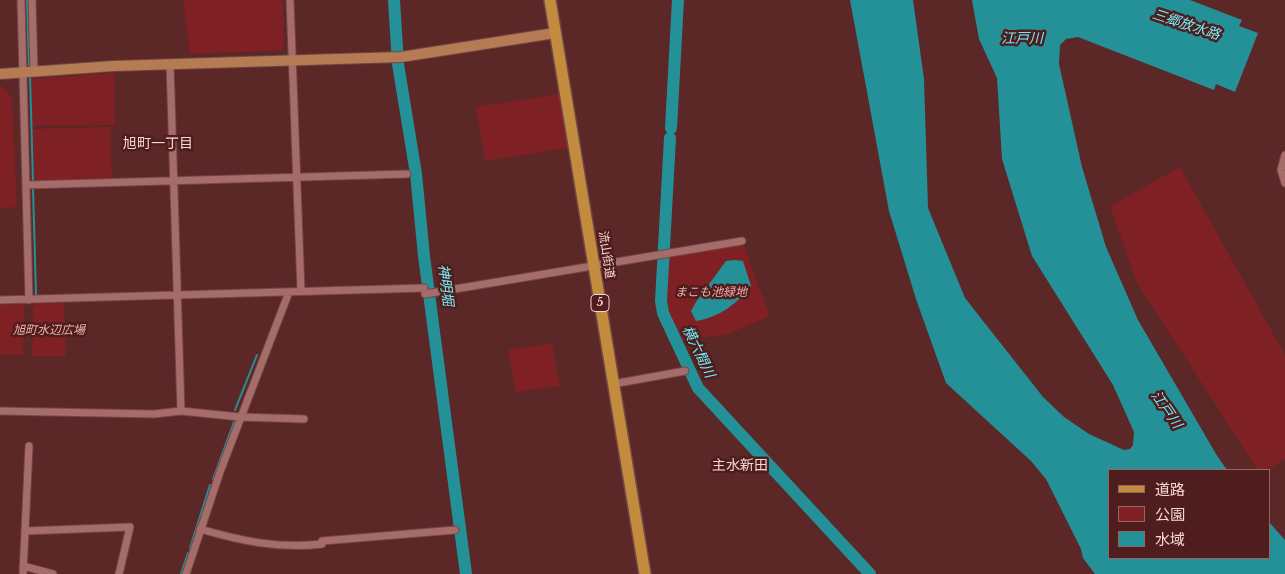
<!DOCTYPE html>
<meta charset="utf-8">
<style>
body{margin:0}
#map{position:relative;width:1285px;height:574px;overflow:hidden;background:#5b2827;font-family:"Libre Baskerville","Noto Sans JP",serif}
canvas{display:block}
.legend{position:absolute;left:1108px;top:469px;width:162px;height:90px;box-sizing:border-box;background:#4f1d1d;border:1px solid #926766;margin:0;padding:6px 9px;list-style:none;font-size:15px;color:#f7d6d3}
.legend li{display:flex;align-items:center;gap:10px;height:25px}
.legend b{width:25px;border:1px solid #926766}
</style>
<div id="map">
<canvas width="1285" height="574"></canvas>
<ul class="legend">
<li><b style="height:6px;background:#c38b3d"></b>道路</li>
<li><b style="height:14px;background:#7f2025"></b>公園</li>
<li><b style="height:14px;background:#249199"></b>水域</li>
</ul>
</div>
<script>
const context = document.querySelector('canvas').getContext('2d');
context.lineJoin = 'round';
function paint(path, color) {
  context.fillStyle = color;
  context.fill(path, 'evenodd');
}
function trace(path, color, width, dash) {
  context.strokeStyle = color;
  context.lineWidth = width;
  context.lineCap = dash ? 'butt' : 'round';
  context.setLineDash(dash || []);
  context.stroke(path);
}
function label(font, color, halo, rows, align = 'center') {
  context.font = font + ' "Libre Baskerville","Noto Sans JP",serif';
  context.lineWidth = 5;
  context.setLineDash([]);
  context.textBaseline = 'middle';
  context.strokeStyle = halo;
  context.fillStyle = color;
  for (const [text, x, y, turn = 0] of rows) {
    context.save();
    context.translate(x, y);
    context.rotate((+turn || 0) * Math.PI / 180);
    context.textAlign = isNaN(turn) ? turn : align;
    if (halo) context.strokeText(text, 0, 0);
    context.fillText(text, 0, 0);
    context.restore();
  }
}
const green = new Path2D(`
 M 183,0 L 283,0 L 284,50 L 190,54 Z
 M 114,73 L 115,125 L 32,126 L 32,79 Z
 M 0,86 L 2,86 L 12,98 L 17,207 L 0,208 Z
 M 559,94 L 567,148 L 485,161 L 476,107 Z
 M 110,127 L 112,179 L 34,181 L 32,129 Z
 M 1180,167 L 1285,355 L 1285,460 L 1266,470 L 1258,470 L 1137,283 L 1110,206 Z
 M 743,244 L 770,316 L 725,335 L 680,341 C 660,307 663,295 666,257 Z
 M 38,303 L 64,303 L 66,356 L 32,356 L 33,307 Z
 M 24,304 L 23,355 L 0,355 L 0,305 Z
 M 552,343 L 560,386 L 516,392 L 508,350 Z`);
const water = new Path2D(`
 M 850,0 L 913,0 L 924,79 L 928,208 L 965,298 L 1043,397 L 1064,417 L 1089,434 L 1124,450 L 1130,449 L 1133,445 L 1134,432 L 1113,385 L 1032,256 L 1002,159 L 997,78 L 979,39 L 972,0 L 1190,0 L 1242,20 L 1239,26 L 1258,33 L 1235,92 L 1216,84 L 1214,90 L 1078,37 L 1066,39 L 1060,45 L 1059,64 L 1082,167 L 1106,247 L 1138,320 L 1216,454 L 1227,470 L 1109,470 L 1109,558 L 1269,558 L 1269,522 L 1285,540 L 1285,574 L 1095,574 L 1083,558 L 1081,549 L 1046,479 L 1031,461 L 946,383 L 916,299 L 889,211 Z
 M 735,260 L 743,261 L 751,286 C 736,305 719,317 696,321 L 691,311 L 696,302 L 726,261 Z`);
const stream = new Path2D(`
 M 27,0 L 29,68
 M 30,75 L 33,183
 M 33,188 L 36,295
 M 235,410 L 257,355
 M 213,479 L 234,422
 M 190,548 L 210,485
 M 181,574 L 188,553`);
const river = new Path2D(`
 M 394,0 L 398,64 L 416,174 L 424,256 L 466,574
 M 671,128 L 678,0
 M 670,138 L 661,301 L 663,313 L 698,388 L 870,574`);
const street = new Path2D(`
 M 21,0 L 29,300
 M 32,0 L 34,71
 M 290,0 L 301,291
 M 170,64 L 181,411
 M 1285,155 L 1281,170 L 1285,183
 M 26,185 L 407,174
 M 425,294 L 742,241
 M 0,300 L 424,288
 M 613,384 L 685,371
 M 0,411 L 154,414 L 181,411 L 240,417 L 304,419
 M 200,529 C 241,541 279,549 322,544
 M 25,531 L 130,527 L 119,574
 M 322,541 L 455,530
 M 23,566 L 53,574
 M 23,574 L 29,446
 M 186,574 L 220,472 L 289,292`);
const secondary = new Path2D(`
 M 0,74 L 113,66 L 401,57 L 555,33`);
const primary = new Path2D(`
 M 550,0 L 645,574`);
const shields = [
 [600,303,18]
];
const shieldNames = [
 ["5",600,303]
];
const streetNames = [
 ["流山街道",606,255,81]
];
const parkNames = [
 ["まこも池緑地",711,293],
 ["旭町水辺広場",49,331]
];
const waterNames = [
 ["三郷放水路",1186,25,18],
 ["江戸川",1022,39],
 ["神明堀",445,285,83],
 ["横六間川",698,352,64],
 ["江戸川",1166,410,55]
];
const neighbourhoodNames = [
 ["旭町一丁目",158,144],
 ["主水新田",740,466]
];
paint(green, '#7f2025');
paint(water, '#249199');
trace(stream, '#249199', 2);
trace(river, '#249199', 12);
trace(street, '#724646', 9);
trace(secondary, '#724646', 12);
trace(primary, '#724646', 14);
trace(street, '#a66c69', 7);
trace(secondary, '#b57c53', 10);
trace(primary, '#c38b3d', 11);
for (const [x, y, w] of shields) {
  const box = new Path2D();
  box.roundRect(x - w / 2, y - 8.5, w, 17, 4);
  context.fillStyle = '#4f1d1d';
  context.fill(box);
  trace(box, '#f7d6d3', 1);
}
label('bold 11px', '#f7d6d3', null, shieldNames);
label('12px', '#f7d6d3', '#4f1d1d', streetNames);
label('italic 12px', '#eeafab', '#4f1d1d', parkNames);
label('italic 14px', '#71edf7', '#4f1d1d', waterNames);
label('14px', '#f7d6d3', '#4f1d1d', neighbourhoodNames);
</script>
